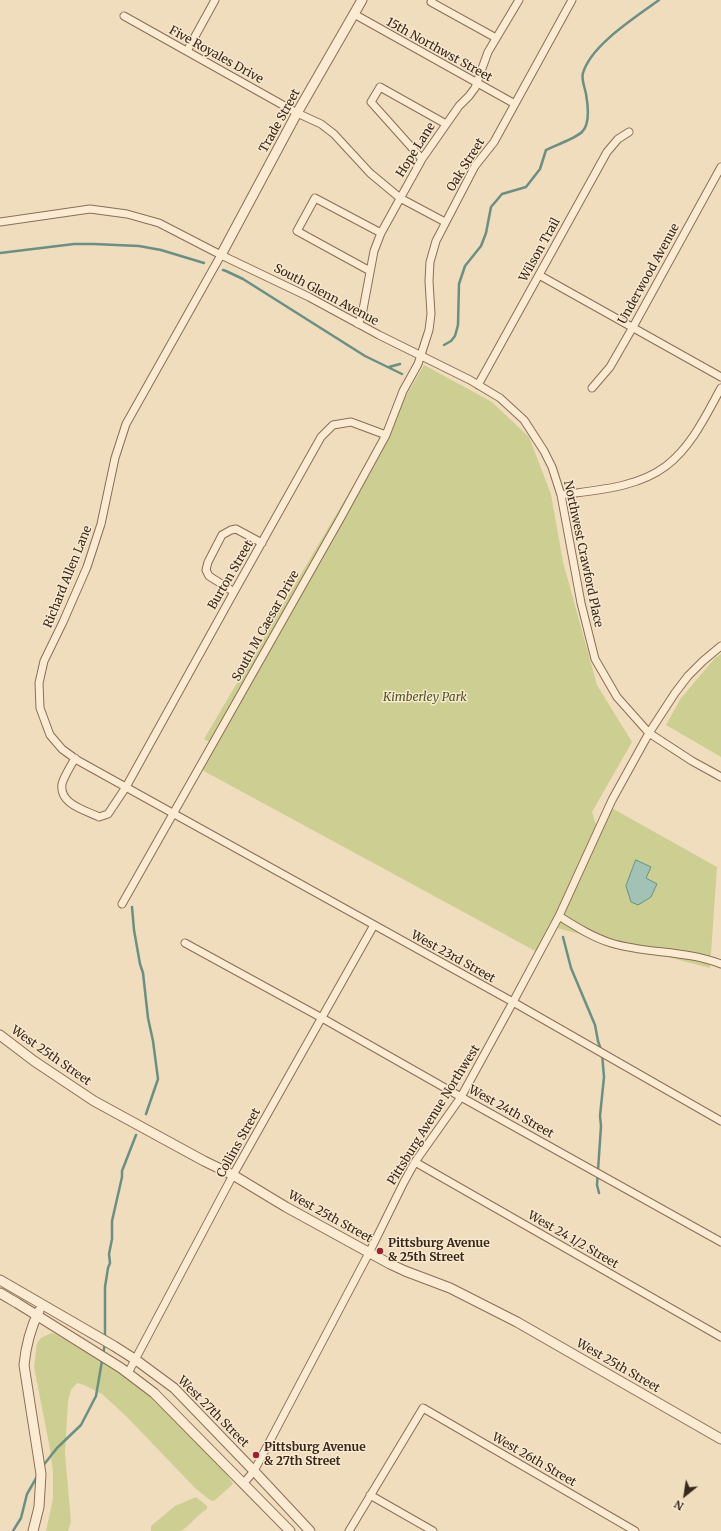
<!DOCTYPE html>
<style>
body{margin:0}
#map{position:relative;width:721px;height:1531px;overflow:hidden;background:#f0ddbe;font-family:Merriweather,serif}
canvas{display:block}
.north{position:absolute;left:665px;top:1475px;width:40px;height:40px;-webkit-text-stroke:3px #f7e8ce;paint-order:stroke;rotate:210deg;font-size:11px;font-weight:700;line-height:16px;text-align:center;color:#38271b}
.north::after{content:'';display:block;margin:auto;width:14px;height:18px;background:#38271b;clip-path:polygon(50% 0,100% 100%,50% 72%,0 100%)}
</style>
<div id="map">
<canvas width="721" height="1531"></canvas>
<div class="north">N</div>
</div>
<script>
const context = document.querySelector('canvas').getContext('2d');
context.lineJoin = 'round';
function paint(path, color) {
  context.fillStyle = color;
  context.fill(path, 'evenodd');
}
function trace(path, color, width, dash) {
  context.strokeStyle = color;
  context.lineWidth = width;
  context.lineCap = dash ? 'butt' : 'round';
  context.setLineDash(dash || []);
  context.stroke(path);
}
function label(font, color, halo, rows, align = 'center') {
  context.font = font + ' Merriweather,serif';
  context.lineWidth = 3;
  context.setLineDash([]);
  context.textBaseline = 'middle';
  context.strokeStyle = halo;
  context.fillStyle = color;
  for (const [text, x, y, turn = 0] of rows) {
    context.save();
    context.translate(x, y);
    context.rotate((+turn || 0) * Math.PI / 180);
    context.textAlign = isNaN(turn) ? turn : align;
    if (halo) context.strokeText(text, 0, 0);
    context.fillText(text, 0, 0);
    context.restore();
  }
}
const green = new Path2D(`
 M 424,365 L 492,402 L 529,437 L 551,494 L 563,562 L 597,685 L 632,742 L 592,812 L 597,828 L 610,807 L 717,867 L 710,968 L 553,927 L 539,953 L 202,770 L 215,745 L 204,739 Z
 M 721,654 L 721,757 L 666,725 L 681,698 L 715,658 Z
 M 51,1333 L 55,1334 L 120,1372 L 149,1394 L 174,1418 L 224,1471 L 233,1483 L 232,1485 L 214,1501 L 210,1500 L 195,1488 L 127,1417 L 102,1394 L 84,1385 L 77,1383 L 71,1390 L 68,1401 L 65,1453 L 71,1522 L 68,1531 L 46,1531 L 53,1499 L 53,1472 L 50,1449 L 34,1367 L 37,1343 L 41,1338 Z
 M 196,1497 L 207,1506 L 207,1509 C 199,1513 186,1530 180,1531 C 172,1531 160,1531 151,1531 L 151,1526 L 175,1506 Z`);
const water = new Path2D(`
 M 636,860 L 651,867 L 646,878 L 657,884 L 651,897 L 638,905 L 631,902 L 626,886 Z`);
const stream = new Path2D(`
 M 0,253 L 74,244 L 94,244 L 139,246 L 161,250 L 204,263
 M 223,270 L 226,271 L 243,279 L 365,356 L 402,374
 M 444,345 L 451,341 L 455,336 L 458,325 L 459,284 L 465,266 L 481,246 L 486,233 L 491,207 L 502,194 L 526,187 L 540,169 L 546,150 C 554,146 576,138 582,132 C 590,124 588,105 586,94 C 585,88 581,79 583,73 C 591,45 636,17 659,0
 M 389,367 L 400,364
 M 132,907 L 134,930 L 140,964 L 143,973 L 148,1018 L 153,1041 L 158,1079 L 146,1114
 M 563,937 L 571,968 L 595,1025 L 598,1041 L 602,1053 L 604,1077 L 600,1116 L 601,1126 L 597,1185 L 599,1193
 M 105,1338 L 105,1287 L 108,1268 L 110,1263 L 109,1254 L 112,1239 L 112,1221 L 122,1177 L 122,1171 L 136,1135
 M 42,1467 L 57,1448 L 81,1425 L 96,1396 L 105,1343
 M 13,1531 L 21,1518 L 27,1494 L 38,1475`);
const minor = new Path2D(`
 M 432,0 L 431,2 L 496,38
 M 354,14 L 515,104
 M 124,16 L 297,113 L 321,124 L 334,134 L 370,173 L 400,198 L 445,222
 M 187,51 L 215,0
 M 422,159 L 371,102 L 380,87 L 446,124
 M 0,222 L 90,209 L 127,214 L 159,223 L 221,255 L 309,297 L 379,335 L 470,380 L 500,398 L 524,420 L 544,451 L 552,467 L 561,495 L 581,603 L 595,659 L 617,697 L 649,733 L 692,761 L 721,777
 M 221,255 L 126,424 L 115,458 L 101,524 L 87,567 L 63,622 L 44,661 L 39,683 L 40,708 L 50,735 L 62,749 L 77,760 L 513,1002 L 721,1121
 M 370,271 L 297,231 L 315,198 L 381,233
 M 539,275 L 721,377
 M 358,324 L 362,315 L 374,251 L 381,233 L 422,159 L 459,106 L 469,96 L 475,88 L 488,52 L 519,0
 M 478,385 L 607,152 L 618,139 L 629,132
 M 592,388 L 610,367 L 633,327 L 721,167
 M 561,495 C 596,490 637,488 666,466 C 692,446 706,415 721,388
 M 234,592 L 209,576 L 206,570 L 208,562 L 222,535 L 231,530 L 236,529 L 262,543
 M 75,758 C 71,766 64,776 62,784 C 59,804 85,810 99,817 L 108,814 L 126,787 L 234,592 L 321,437 L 333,425 L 351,422 L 386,435
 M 122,904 L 340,519 L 386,435 L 403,391 L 418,364 L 429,330 L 431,314 L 429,281 L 430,262 L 436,241 L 475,166 L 494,142 L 572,0
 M 559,916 C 575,926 592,937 611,943 C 647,954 685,950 721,964
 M 185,943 L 322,1018 L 461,1097 L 721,1242
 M 415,1162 L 721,1337
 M 128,1373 L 233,1175 L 374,925
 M 243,1484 L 254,1471 L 369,1253 L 404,1182 L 415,1162 L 461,1097 L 513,1002 L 559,916 L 612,800 L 649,733 L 675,693 L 688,676 L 703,661 L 721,646
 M 370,1495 L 433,1531
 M 349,1531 L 423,1408 L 635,1531`);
const tertiary = new Path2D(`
 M 221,255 L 297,113 L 362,0
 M 0,1035 L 34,1061 L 94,1101 L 204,1161 L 233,1175 L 286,1207 L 390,1264 L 405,1271 L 450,1288 L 517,1322 L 721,1439
 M 0,1280 L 114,1346 L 136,1360 L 174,1388 L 254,1471 L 310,1531
 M 0,1293 L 17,1303 L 121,1368 L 154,1393 L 290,1531
 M 33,1531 L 39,1507 L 41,1474 L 24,1365 C 26,1345 30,1329 39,1311`);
const markers = [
 [380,1251,4,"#9c222e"],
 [256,1455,4,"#9c222e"]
];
const streetNames = [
 ["15th Northwst Street",439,50,29],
 ["Five Royales Drive",216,55,29],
 ["Trade Street",280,121,-61],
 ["Hope Lane",416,150,-58],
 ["Oak Street",466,165,-58],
 ["Wilson Trail",540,250,-61],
 ["Underwood Avenue",649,274,-61],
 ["South Glenn Avenue",326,295,28],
 ["Northwest Crawford Place",583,554,78],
 ["Burton Street",231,575,-60],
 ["Richard Allen Lane",68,577,-68],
 ["South M Caesar Drive",266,626,-61],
 ["West 23rd Street",453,957,29],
 ["West 25th Street",51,1056,35],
 ["West 24th Street",511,1112,29],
 ["Pittsburg Avenue Northwest",434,1115,-58],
 ["Collins Street",239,1143,-61],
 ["West 25th Street",330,1217,29],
 ["West 24 1/2 Street",573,1240,30],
 ["West 25th Street",618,1366,30],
 ["West 27th Street",213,1412,45],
 ["West 26th Street",534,1460,30]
];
const parkNames = [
 ["Kimberley Park",425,698]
];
const poiNames = [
 ["Pittsburg Avenue",388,1244],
 ["& 25th Street",388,1258],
 ["Pittsburg Avenue",264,1448],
 ["& 27th Street",264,1462]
];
paint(green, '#cdcf92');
paint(water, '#a2c2b6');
trace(water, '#699083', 1);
trace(stream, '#699083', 2.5);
trace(minor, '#8a6d56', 9);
trace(tertiary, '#8a6d56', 11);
trace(minor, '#fbebd2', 7);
trace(tertiary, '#fbebd2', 9);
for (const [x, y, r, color] of markers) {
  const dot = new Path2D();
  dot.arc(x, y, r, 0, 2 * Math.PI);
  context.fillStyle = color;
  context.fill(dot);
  trace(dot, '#f7e8ce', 1.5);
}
label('12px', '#38271b', '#f7e8ce', streetNames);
label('italic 12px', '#4d5621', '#f7e8ce', parkNames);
label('bold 12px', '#38271b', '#f7e8ce', poiNames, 'left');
</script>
